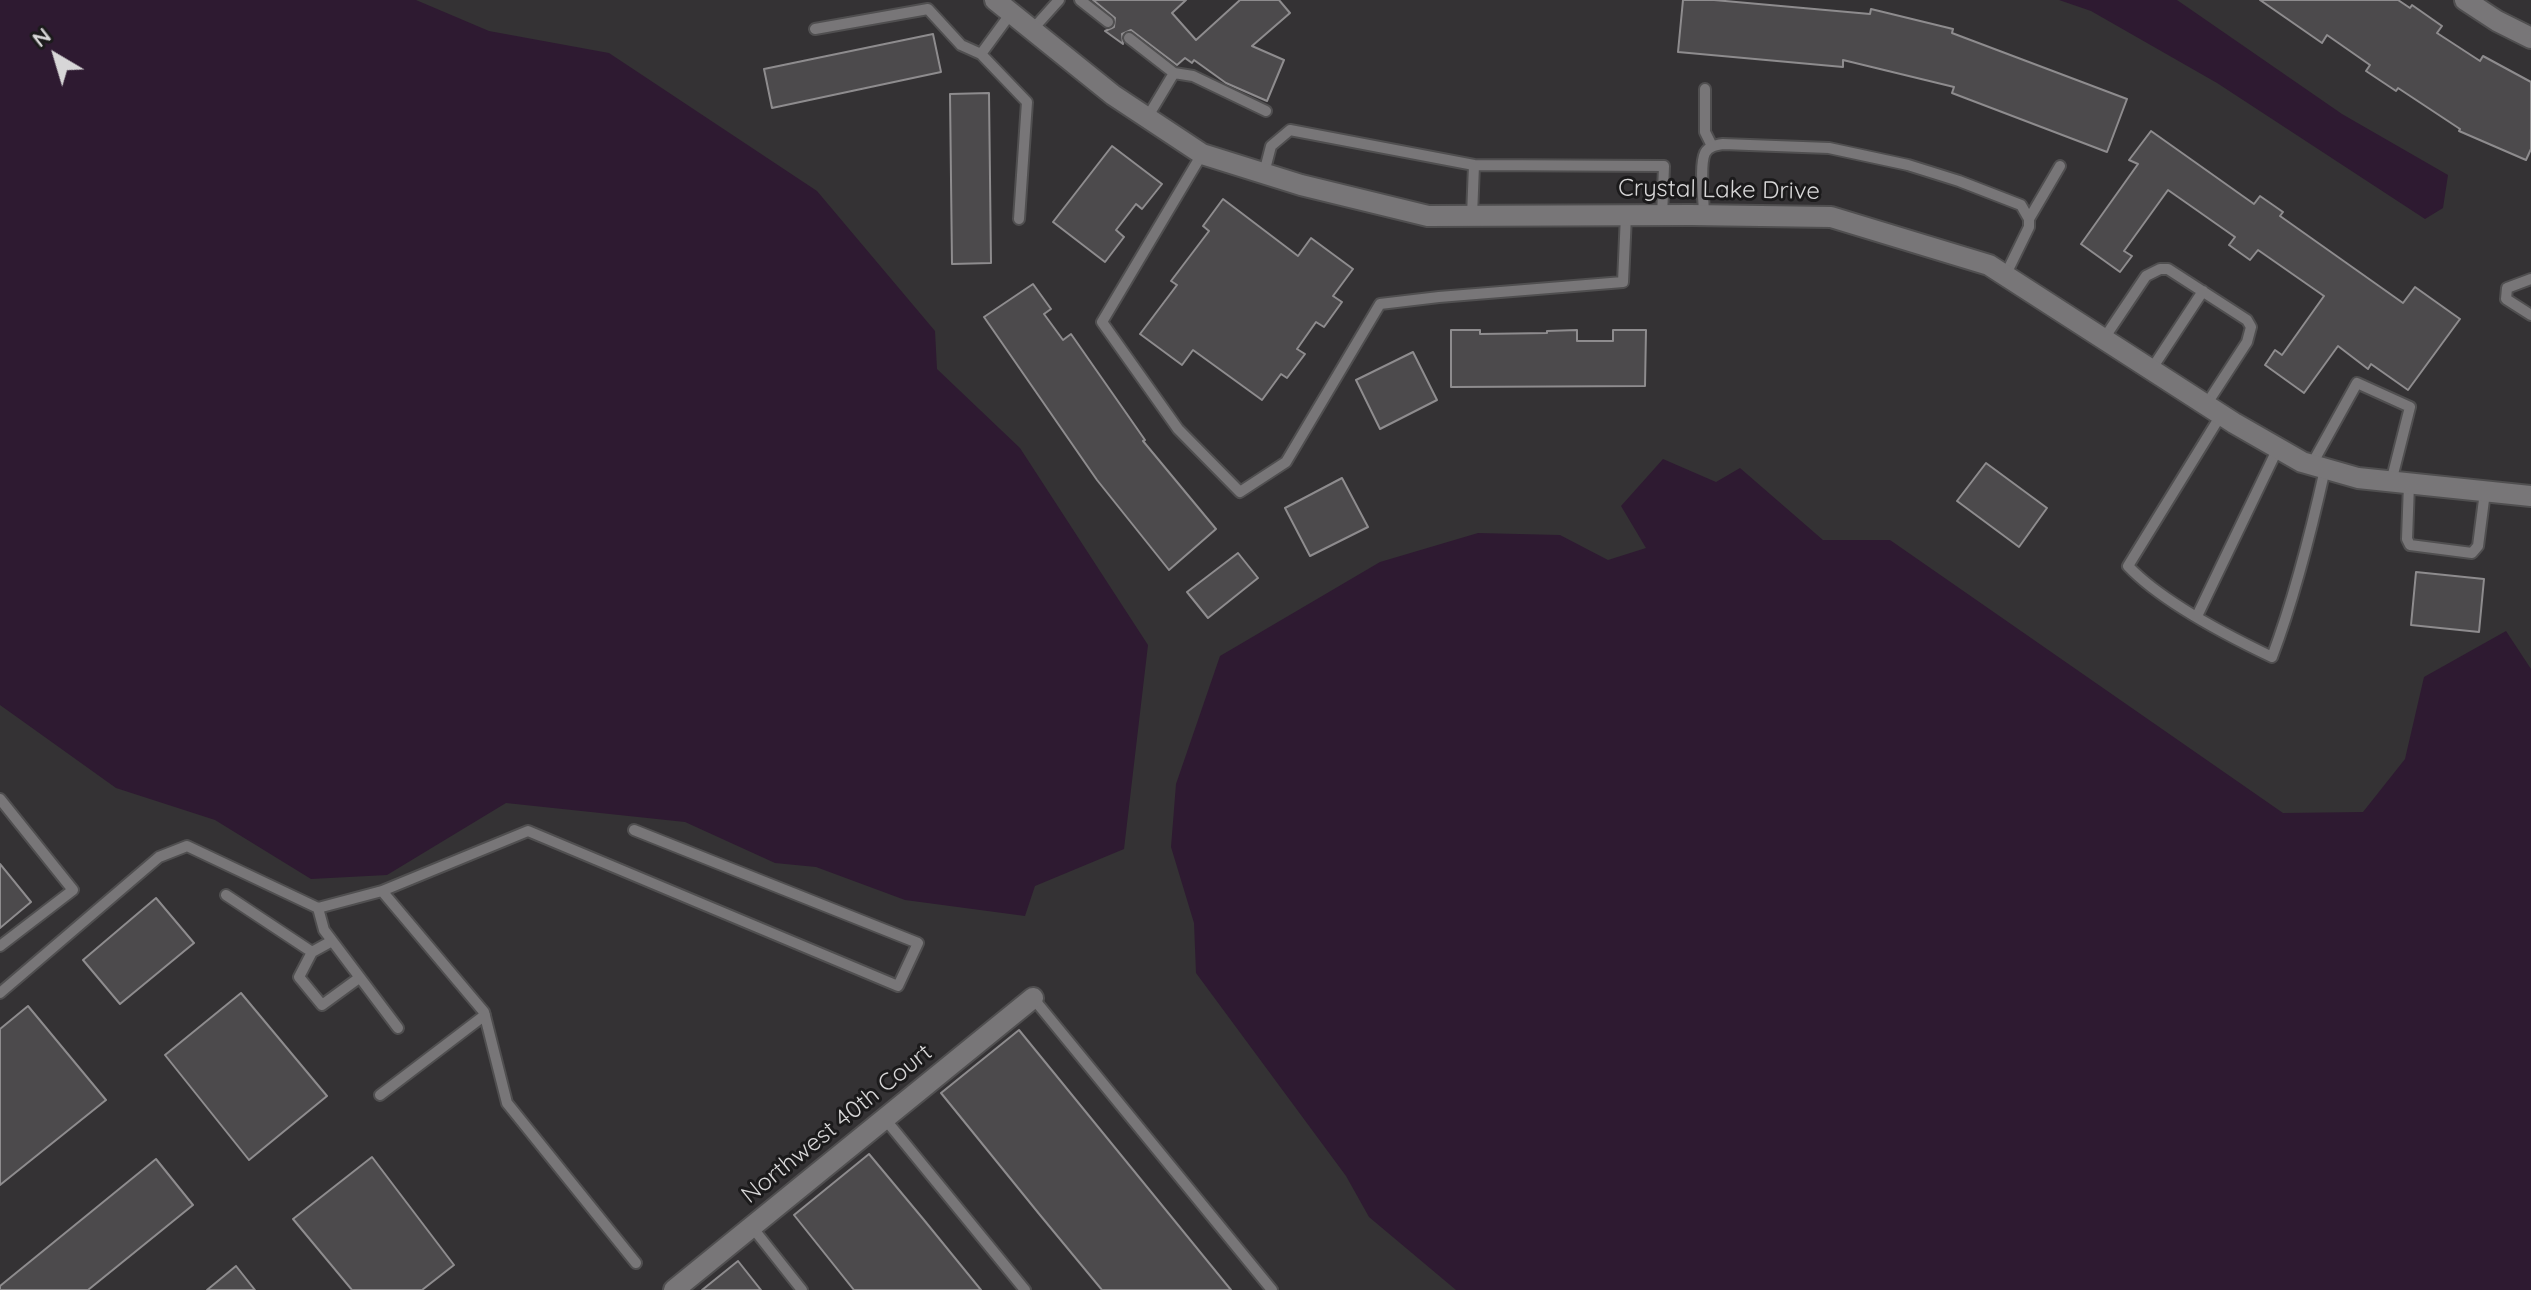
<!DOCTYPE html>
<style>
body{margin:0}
#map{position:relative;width:2531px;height:1290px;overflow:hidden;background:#343234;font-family:Quicksand,sans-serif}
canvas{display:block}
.north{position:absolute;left:16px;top:16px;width:80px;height:80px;-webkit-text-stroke:6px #1b1a1b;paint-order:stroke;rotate:322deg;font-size:22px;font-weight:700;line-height:32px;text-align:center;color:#d7d6d7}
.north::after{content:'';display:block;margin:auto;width:28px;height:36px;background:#d7d6d7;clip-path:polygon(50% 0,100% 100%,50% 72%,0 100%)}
</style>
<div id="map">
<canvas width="2531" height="1290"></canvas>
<div class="north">N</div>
</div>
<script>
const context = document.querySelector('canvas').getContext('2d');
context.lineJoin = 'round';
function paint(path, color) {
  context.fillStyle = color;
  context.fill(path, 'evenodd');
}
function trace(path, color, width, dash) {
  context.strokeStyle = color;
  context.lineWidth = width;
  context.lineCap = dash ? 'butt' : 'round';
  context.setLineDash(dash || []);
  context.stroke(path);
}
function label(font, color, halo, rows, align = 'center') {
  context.font = font + ' Quicksand,sans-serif';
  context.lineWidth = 6;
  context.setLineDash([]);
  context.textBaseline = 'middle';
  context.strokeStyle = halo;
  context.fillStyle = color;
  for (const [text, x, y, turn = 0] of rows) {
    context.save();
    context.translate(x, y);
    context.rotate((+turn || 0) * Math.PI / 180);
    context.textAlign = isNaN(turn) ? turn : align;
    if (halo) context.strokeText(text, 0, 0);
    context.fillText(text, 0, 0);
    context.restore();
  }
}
const water = new Path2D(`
 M 0,0 L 416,0 L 489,31 L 609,53 L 817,191 L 935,331 L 937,369 L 1020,448 L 1148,645 L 1124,849 L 1035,886 L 1025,916 L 905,900 L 816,867 L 775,863 L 685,822 L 506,803 L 387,875 L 311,879 L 215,820 L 116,788 L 0,705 Z
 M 2059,0 L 2177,0 L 2342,114 L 2448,175 L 2443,208 L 2425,219 L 2217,83 L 2091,11 Z
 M 1663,459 L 1716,482 L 1740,468 L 1823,540 L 1890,540 L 2283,813 L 2363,812 L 2405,759 L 2424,677 L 2506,631 L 2531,669 L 2531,1290 L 1456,1290 L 1369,1217 L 1346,1176 L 1196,973 L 1194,923 L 1171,847 L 1176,784 L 1220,656 L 1380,562 L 1478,533 L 1560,535 L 1608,560 L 1646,548 L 1621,506 Z`);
const building = new Path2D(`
 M 1093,0 L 1186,0 L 1172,13 L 1196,40 L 1240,0 L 1279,0 L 1290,13 L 1252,46 L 1284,60 L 1267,101 L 1226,83 L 1194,60 L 1192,63 L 1185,58 L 1177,65 L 1131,30 L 1122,34 L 1123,44 L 1105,31 L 1114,27 L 1115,18 Z
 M 1683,0 L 1714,0 L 1870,14 L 1871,9 L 1953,29 L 1952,33 L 2127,99 L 2107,152 L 1952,93 L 1954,87 L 1843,60 L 1843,67 L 1678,52 Z
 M 2260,0 L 2398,0 L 2410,8 L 2412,5 L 2442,26 L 2437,33 L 2480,61 L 2483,56 L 2531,82 L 2531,149 L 2526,160 L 2459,131 L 2460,129 L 2398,88 L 2396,91 L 2366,71 L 2370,65 L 2327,35 L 2322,43 Z
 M 933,34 L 941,72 L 772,108 L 764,69 Z
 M 989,93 L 991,263 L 952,264 L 950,94 Z
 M 2151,131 L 2254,204 L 2260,196 L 2283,212 L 2280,216 L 2403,303 L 2415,287 L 2460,319 L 2408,390 L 2371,364 L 2368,369 L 2338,346 L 2304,393 L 2265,365 L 2275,350 L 2282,355 L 2324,296 L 2258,250 L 2250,260 L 2229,245 L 2235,237 L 2168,190 L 2124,251 L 2132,256 L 2120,272 L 2081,244 L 2138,164 L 2129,160 Z
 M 1112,146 L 1162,184 L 1142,209 L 1136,204 L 1116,230 L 1124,237 L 1105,262 L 1053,222 Z
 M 1223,199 L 1298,256 L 1311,238 L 1353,269 L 1333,296 L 1342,302 L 1324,327 L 1316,322 L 1297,349 L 1305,354 L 1287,378 L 1281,374 L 1262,400 L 1193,350 L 1182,365 L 1140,334 L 1177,285 L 1171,281 L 1209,231 L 1203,226 Z
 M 1033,284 L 1051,309 L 1044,314 L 1063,340 L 1071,334 L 1145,440 L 1143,441 L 1216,529 L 1169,570 L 1097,480 L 984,317 Z
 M 1451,330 L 1480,330 L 1480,334 L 1547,333 L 1547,331 L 1577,330 L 1577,341 L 1613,341 L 1613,330 L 1646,330 L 1645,386 L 1451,387 Z
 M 1413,352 L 1437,400 L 1380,429 L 1356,380 Z
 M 1986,463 L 2047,508 L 2019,547 L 1957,501 Z
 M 1342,478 L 1368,527 L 1310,556 L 1285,508 Z
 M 1238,553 L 1258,578 L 1208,618 L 1187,592 Z
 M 2416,572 L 2484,579 L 2479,632 L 2411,625 Z
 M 0,864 L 31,902 L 0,928 Z
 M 156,898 L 194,943 L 120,1004 L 83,960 Z
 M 241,993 L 327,1096 L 249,1160 L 165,1055 Z
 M 28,1006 L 106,1100 L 0,1185 L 0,1029 Z
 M 1019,1030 L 1231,1290 L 1102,1290 L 1040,1215 L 941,1093 Z
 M 869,1154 L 924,1220 L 981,1290 L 854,1290 L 794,1215 Z
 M 372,1157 L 454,1265 L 422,1290 L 352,1290 L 293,1219 Z
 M 156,1159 L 193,1205 L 88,1290 L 0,1290 L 0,1286 Z
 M 738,1261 L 761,1290 L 702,1290 Z
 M 236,1266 L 255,1290 L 207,1290 Z`);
const service = new Path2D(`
 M 1080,0 L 1108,22
 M 1011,13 L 981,54 L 1027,102 L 1019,219
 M 815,29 L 928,9 L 961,45 L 981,54
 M 1032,30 L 1059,0
 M 1129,38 L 1174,73
 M 1705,89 L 1705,132 L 1712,146
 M 1147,118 L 1174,73 L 1193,76 L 1266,111
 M 1202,154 L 1102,322 L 1178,429 L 1240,492 L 1286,462 L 1380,304 L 1439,297 L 1623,282 L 1626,215
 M 1264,173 L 1271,146 L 1290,130 L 1474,165
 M 1704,215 C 1704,200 1699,166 1705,153 C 1709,146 1716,145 1723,144 L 1829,148 L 1908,165 L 1959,181 L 2021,205 L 2029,219 L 2029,227 L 2005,276
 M 1472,216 L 1474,165 L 1664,166 L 1662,217
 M 2029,219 L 2060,166
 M 2531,279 L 2507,288 L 2506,299 L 2531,315
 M 2103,340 L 2146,276 L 2160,269 L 2168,269 L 2247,320 L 2251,327 L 2247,342 L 2206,405
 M 2151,370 L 2203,291
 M 2221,415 L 2128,566 C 2161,601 2228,636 2272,657 C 2295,596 2311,532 2325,469
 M 2312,464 L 2357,383 L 2410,407 L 2391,482
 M 2409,484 L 2407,539 L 2410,545 L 2472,553 L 2478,546 L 2485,492
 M 2197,616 L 2278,448
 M 0,799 L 73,890 L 0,946
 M 382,891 L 484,1012 L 507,1103 L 636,1263
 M 226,895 L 312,952 L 332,941
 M 318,908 L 324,930 L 398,1028
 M 312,952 L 299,977 L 322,1005 L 359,978
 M 0,993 L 159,857 L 187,846 L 318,908 L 382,891 L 528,831 L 898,986 L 918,943 L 634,830
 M 1033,998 L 1272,1290
 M 380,1095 L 485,1015
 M 885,1119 L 1025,1290
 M 752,1227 L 802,1290`);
const minor = new Path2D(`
 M 995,0 L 1113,95 L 1202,154 L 1301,185 L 1428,216 L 1691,215 L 1831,217 L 1989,265 L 2234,423 L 2302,462 L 2358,478 L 2531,496
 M 2465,0 L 2497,21 L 2531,38
 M 674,1290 L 1033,998`);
const streetNames = [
 ["Crystal Lake Drive",1719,190,1],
 ["Northwest 40th Court",837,1124,-39]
];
paint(water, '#2e1a31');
paint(building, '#4c4a4c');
trace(building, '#8e8c8e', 2);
trace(service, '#504f50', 14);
trace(minor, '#504f50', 24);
trace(service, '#787678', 10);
trace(minor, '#787678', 20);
label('24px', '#d7d6d7', '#1b1a1b', streetNames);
</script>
